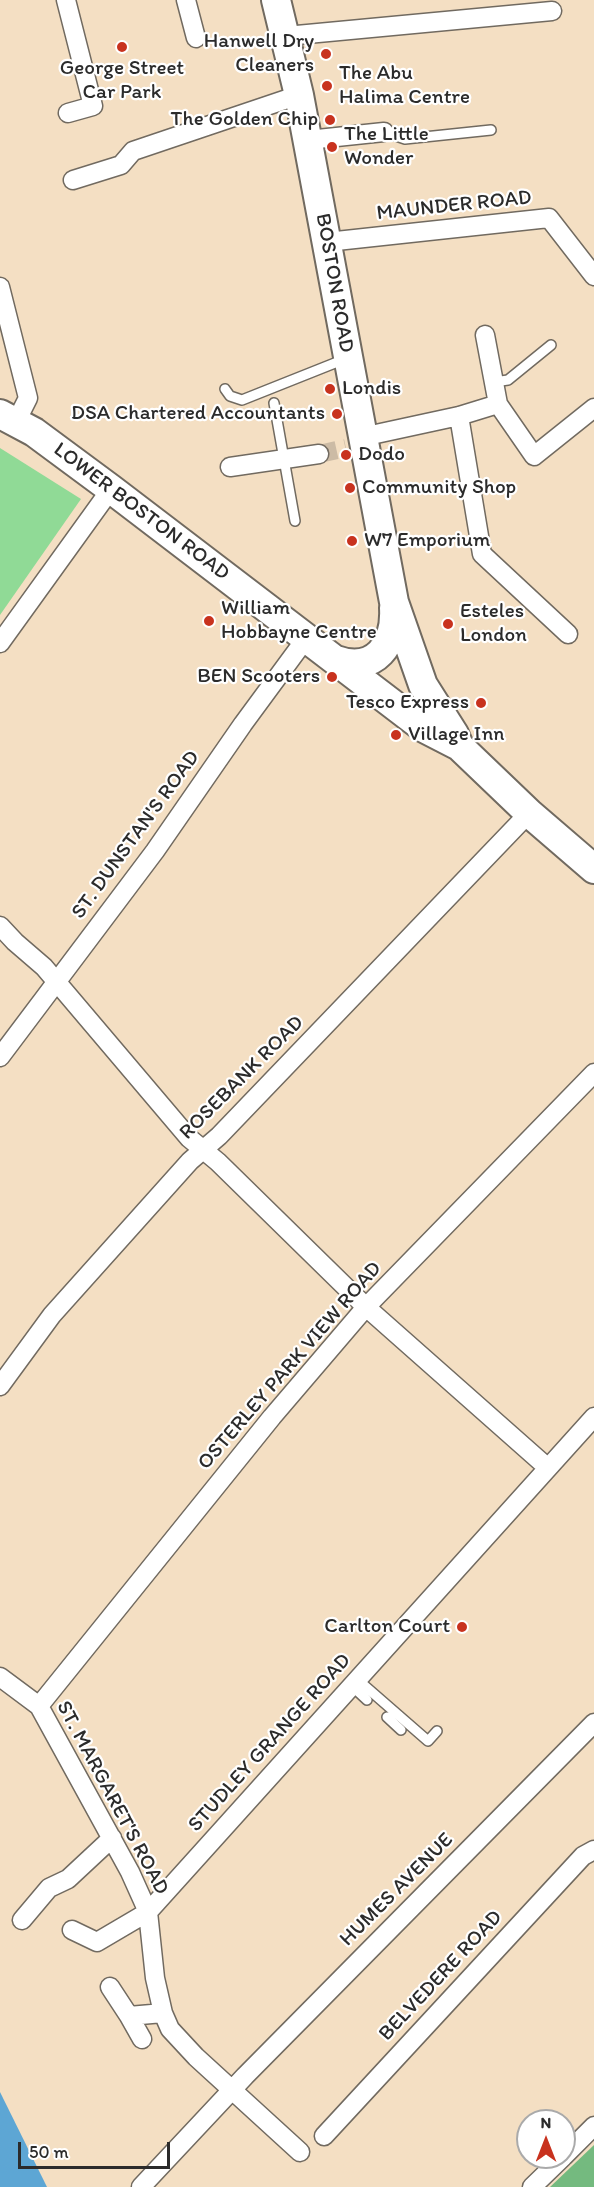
<!DOCTYPE html>
<style>
body{margin:0}
#map{position:relative;width:594px;height:2187px;overflow:hidden;background:#f4dfc3;font-family:Itim,sans-serif}
canvas{display:block}
.north{position:absolute;left:516px;top:2109px;width:60px;height:60px;box-sizing:border-box;background:#fff;border:2px solid #aaa;border-radius:50%;rotate:0deg;font-size:16px;font-weight:700;line-height:24px;text-align:center;color:#2b2b2b}
.north::after{content:'';display:block;margin:auto;width:21px;height:27px;background:#c8321e;clip-path:polygon(50% 0,100% 100%,50% 72%,0 100%)}
.scale{position:absolute;left:18px;top:2142px;width:152px;height:27px;box-sizing:border-box;border:3px solid #2b2b2b;border-top:0;padding-left:8px;font-size:18px;line-height:21px;white-space:nowrap;color:#2b2b2b;-webkit-text-stroke:4px #fff;paint-order:stroke}
</style>
<div id="map">
<canvas width="594" height="2187"></canvas>
<div class="north">N</div>
<div class="scale">50 m</div>
</div>
<script>
const context = document.querySelector('canvas').getContext('2d');
context.lineJoin = 'round';
function paint(path, color) {
  context.fillStyle = color;
  context.fill(path, 'evenodd');
}
function trace(path, color, width, dash) {
  context.strokeStyle = color;
  context.lineWidth = width;
  context.lineCap = dash ? 'butt' : 'round';
  context.setLineDash(dash || []);
  context.stroke(path);
}
function label(font, color, halo, rows, align = 'center') {
  context.font = font + ' Itim,sans-serif';
  context.lineWidth = 4.5;
  context.setLineDash([]);
  context.textBaseline = 'middle';
  context.strokeStyle = halo;
  context.fillStyle = color;
  for (const [text, x, y, turn = 0] of rows) {
    context.save();
    context.translate(x, y);
    context.rotate((+turn || 0) * Math.PI / 180);
    context.textAlign = isNaN(turn) ? turn : align;
    if (halo) context.strokeText(text, 0, 0);
    context.fillText(text, 0, 0);
    context.restore();
  }
}
const green = new Path2D(`
 M 0,448 L 81,499 L 0,615 Z`);
const forest = new Path2D(`
 M 594,2145 L 594,2187 L 550,2187 Z`);
const water = new Path2D(`
 M 0,2092 L 47,2187 L 0,2187 Z`);
const streetTunnel = new Path2D(`
 M 319,454 L 346,448`);
const lane = new Path2D(`
 M 384,132 L 405,139 L 491,130
 M 494,382 L 508,380 L 551,345
 M 225,389 L 230,396 L 242,400 L 345,359
 M 274,403 L 295,521
 M 358,1680 L 428,1741 L 437,1731
 M 352,1686 L 367,1700
 M 387,1717 L 401,1730`);
const street = new Path2D(`
 M 66,0 L 93,106 L 68,113
 M 186,0 L 196,38
 M 286,36 L 552,11
 M 308,140 L 384,132
 M 73,180 L 121,165 L 133,151 L 299,95
 M 327,242 L 549,218 L 594,276
 M 0,287 L 28,398 L 16,422
 M 485,335 L 498,404 L 534,456 L 594,408
 M 459,416 L 482,554 L 568,634
 M 362,437 L 459,416 L 498,404
 M 230,467 L 319,454
 M 0,643 L 111,489
 M 0,926 L 15,942 L 44,967 L 189,1138 L 218,1162 L 366,1307 L 548,1468
 M 0,1057 L 155,851 L 243,724 L 307,637
 M 0,1386 L 52,1315 L 190,1161 L 219,1136 L 529,813
 M 0,1677 L 39,1706 L 130,1872 L 148,1912 L 155,1978 L 163,2013 L 170,2029 L 196,2057 L 300,2152
 M 39,1706 L 272,1417 L 366,1307 L 594,1073
 M 22,1920 L 49,1888 L 68,1879 L 112,1838
 M 72,1930 L 97,1942 L 148,1912 L 594,1417
 M 110,1987 L 129,2016 L 163,2013
 M 129,2016 L 142,2039
 M 324,2136 L 583,1856 L 594,1850
 M 564,2156 L 594,2126
 M 141,2187 L 245,2076 L 594,1723
 M 532,2187 L 563,2157`);
const primary = new Path2D(`
 M 276,0 L 299,95 L 394,602 L 423,685 L 454,734 L 459,746
 M 0,414 L 34,432 L 111,489 L 424,728 L 459,746 L 529,813 L 594,869
 M 336,660 C 375,674 396,644 394,608`);
const markers = [
 [122,47,6,"#c8321e"],
 [326,54,6,"#c8321e"],
 [327,86,6,"#c8321e"],
 [330,120,6,"#c8321e"],
 [332,147,6,"#c8321e"],
 [330,389,6,"#c8321e"],
 [337,414,6,"#c8321e"],
 [346,455,6,"#c8321e"],
 [350,488,6,"#c8321e"],
 [352,541,6,"#c8321e"],
 [209,621,6,"#c8321e"],
 [448,624,6,"#c8321e"],
 [332,677,6,"#c8321e"],
 [481,703,6,"#c8321e"],
 [396,735,6,"#c8321e"],
 [462,1627,6,"#c8321e"]
];
const poiNames = [
 ["Hanwell Dry",314,42,"right"],
 ["Cleaners",314,66,"right"],
 ["George Street",122,69,"center"],
 ["Car Park",122,93,"center"],
 ["The Abu",339,74],
 ["Halima Centre",339,98],
 ["The Golden Chip",318,120,"right"],
 ["The Little",344,135],
 ["Wonder",344,159],
 ["Londis",342,389],
 ["DSA Chartered Accountants",325,414,"right"],
 ["Dodo",358,455],
 ["Community Shop",362,488],
 ["W7 Emporium",364,541],
 ["William",221,609],
 ["Hobbayne Centre",221,633],
 ["Esteles",460,612],
 ["London",460,636],
 ["BEN Scooters",320,677,"right"],
 ["Tesco Express",469,703,"right"],
 ["Village Inn",408,735],
 ["Carlton Court",450,1627,"right"]
];
const streetNames = [
 ["MAUNDER ROAD",454,206,-6],
 ["BOSTON ROAD",334,283,80],
 ["LOWER BOSTON ROAD",141,512,37],
 ["ST. DUNSTAN'S ROAD",136,835,-54],
 ["ROSEBANK ROAD",242,1078,-45],
 ["OSTERLEY PARK VIEW ROAD",290,1366,-49],
 ["STUDLEY GRANGE ROAD",270,1743,-48],
 ["ST. MARGARET'S ROAD",112,1798,62],
 ["HUMES AVENUE",397,1890,-45],
 ["BELVEDERE ROAD",441,1976,-47]
];
paint(green, '#90da96');
paint(forest, '#74ba7f');
paint(water, '#5da6d4');
trace(streetTunnel, '#ccbba5', 18, [18, 9]);
trace(lane, '#716a60', 12);
trace(street, '#716a60', 21);
trace(primary, '#716a60', 32);
trace(lane, '#fff', 9);
trace(street, '#fff', 18);
trace(primary, '#fff', 28);
for (const [x, y, r, color] of markers) {
  const dot = new Path2D();
  dot.arc(x, y, r, 0, 2 * Math.PI);
  context.fillStyle = color;
  context.fill(dot);
  trace(dot, '#fff', 2);
}
label('21px', '#2b2b2b', '#fff', poiNames, 'left');
label('21px', '#2b2b2b', '#fff', streetNames);
</script>
